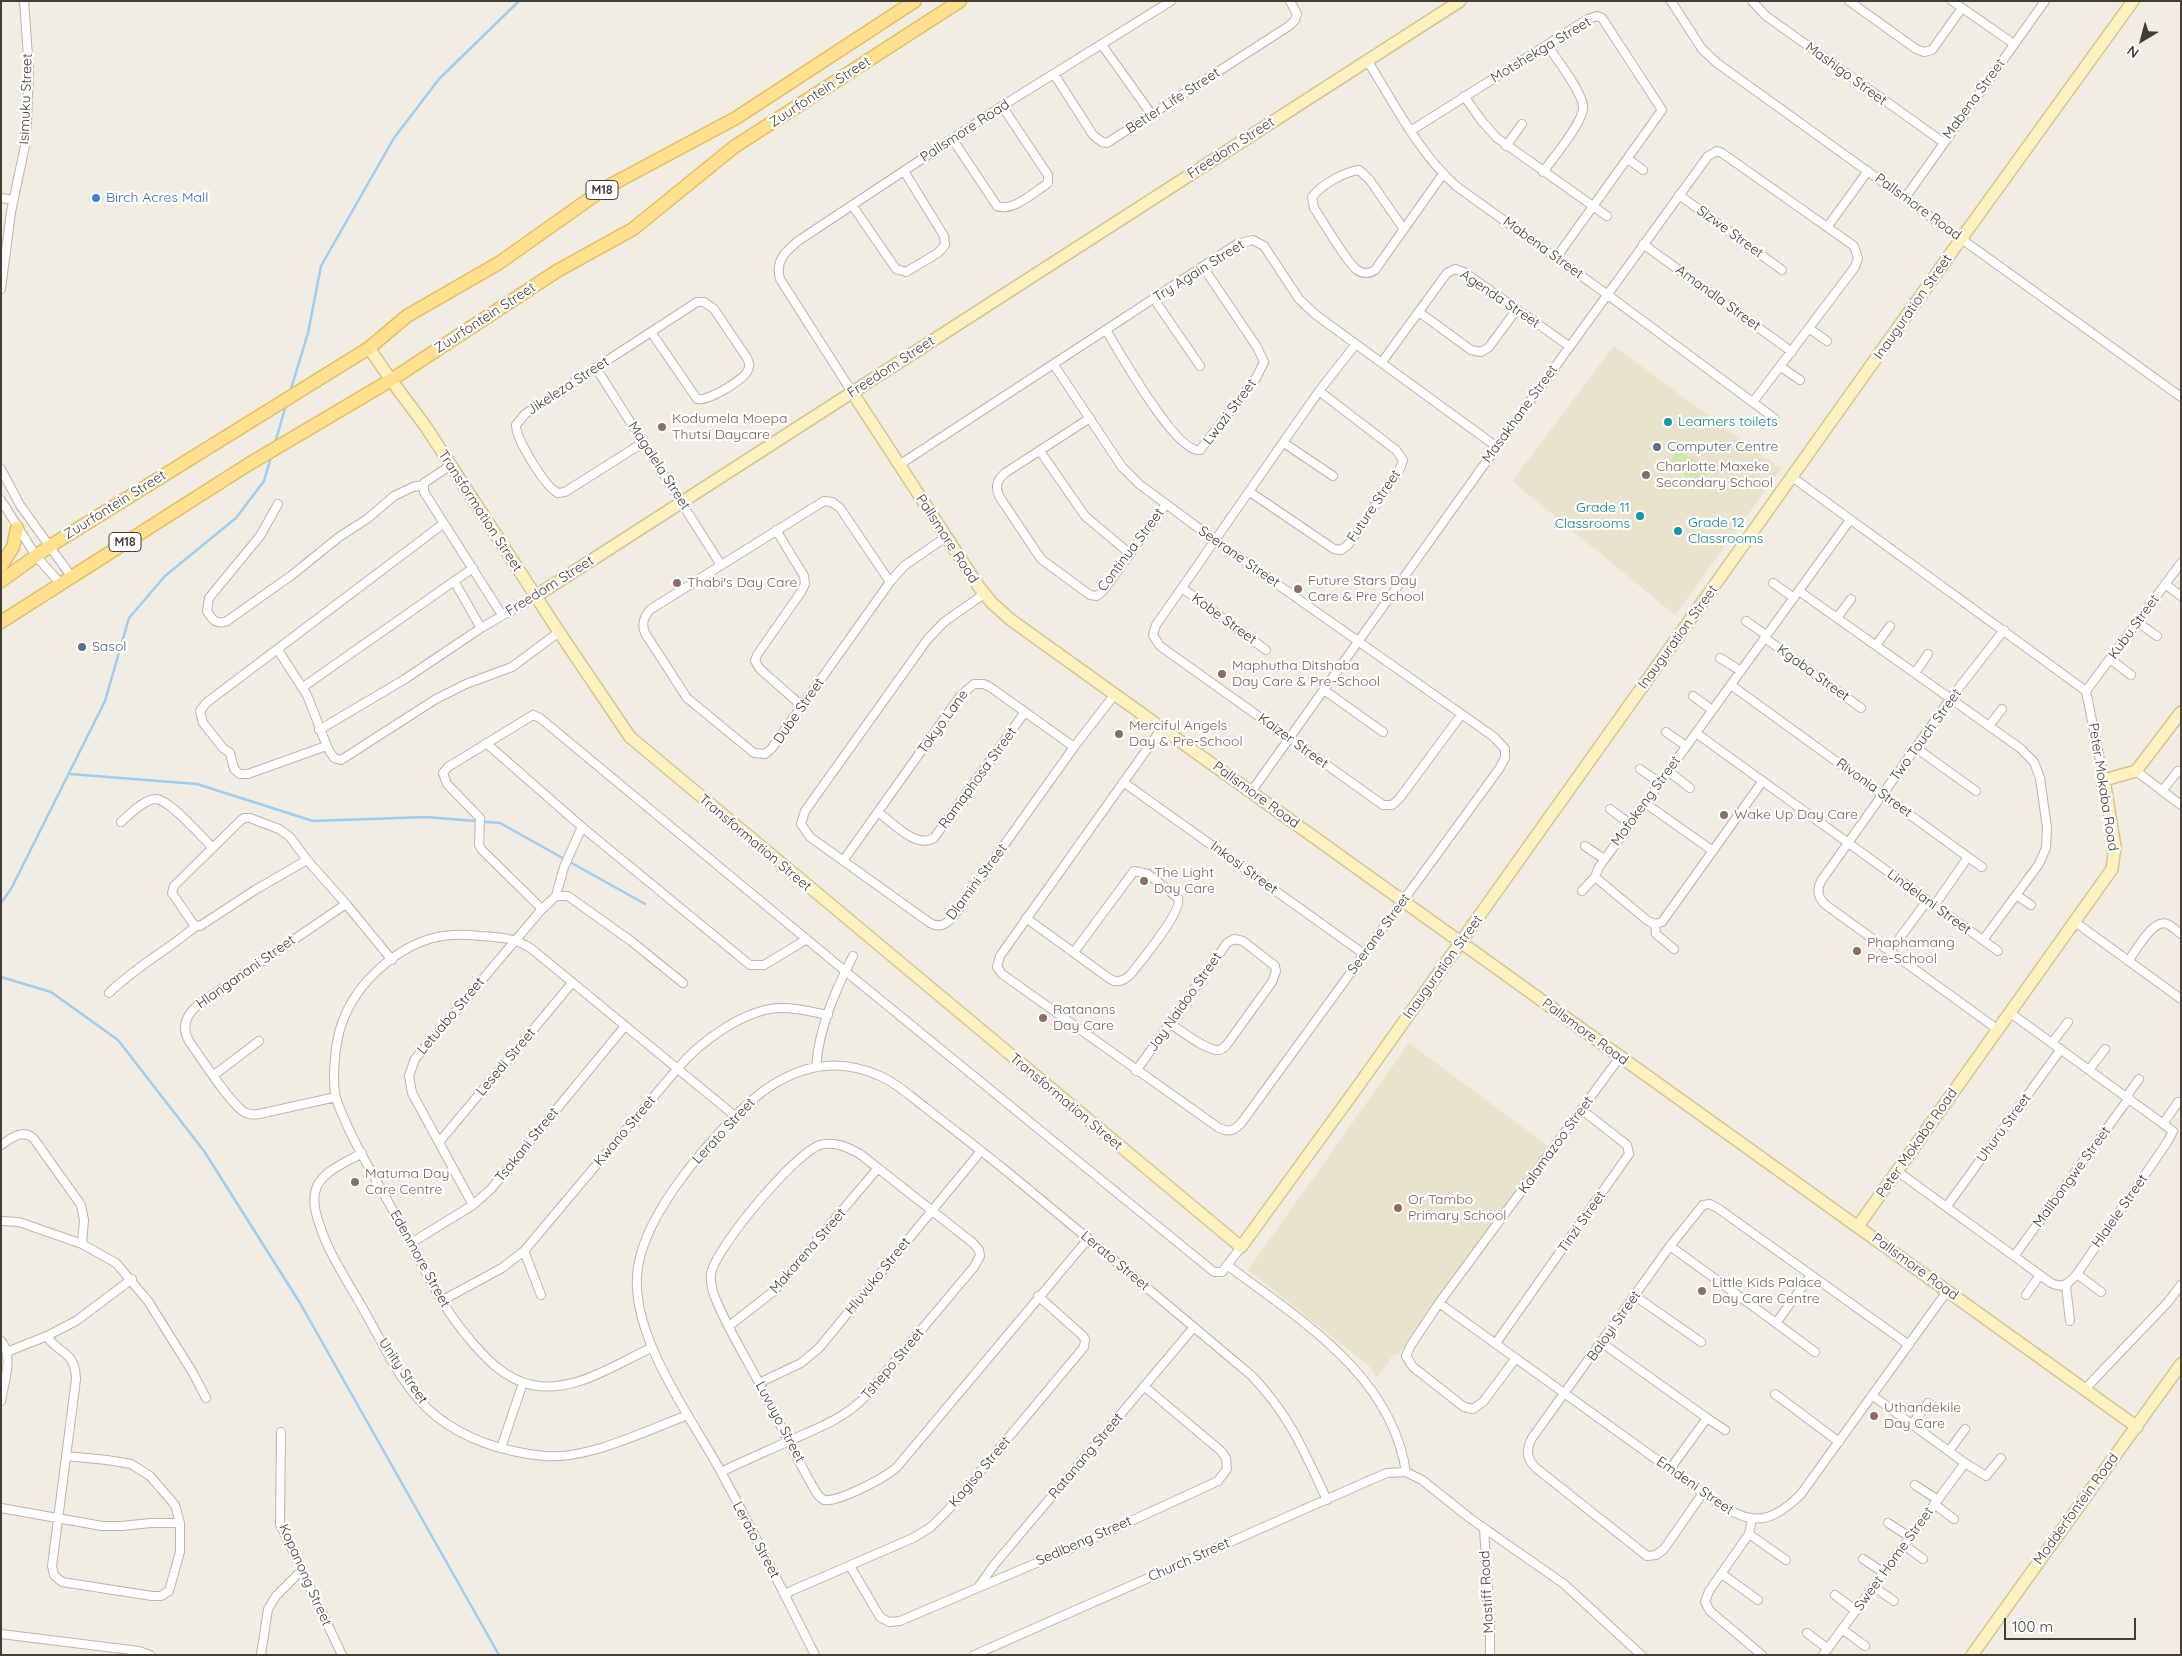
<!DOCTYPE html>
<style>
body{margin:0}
#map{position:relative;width:2182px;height:1656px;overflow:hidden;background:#f1ede2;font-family:Quicksand,sans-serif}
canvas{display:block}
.frame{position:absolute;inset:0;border:2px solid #433d33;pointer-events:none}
.north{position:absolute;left:2117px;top:15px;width:50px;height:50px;-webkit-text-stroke:4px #fff;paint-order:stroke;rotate:217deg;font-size:14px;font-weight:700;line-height:20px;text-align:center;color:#433d33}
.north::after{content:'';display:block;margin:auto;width:18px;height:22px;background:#433d33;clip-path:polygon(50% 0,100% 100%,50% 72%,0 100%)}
.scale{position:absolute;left:2004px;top:1618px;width:132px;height:22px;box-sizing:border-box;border:2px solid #433d33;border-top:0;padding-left:6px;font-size:15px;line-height:18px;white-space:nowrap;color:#433d33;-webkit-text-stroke:4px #fff;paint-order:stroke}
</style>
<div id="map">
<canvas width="2182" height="1656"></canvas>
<div class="frame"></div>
<div class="north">N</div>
<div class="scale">100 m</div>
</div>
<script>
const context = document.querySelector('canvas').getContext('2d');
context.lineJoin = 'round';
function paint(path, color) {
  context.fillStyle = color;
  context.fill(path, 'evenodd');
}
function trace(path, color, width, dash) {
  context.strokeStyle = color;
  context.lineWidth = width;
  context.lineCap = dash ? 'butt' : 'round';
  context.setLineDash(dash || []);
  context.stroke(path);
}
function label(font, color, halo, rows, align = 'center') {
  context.font = font + ' Quicksand,sans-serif';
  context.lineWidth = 4.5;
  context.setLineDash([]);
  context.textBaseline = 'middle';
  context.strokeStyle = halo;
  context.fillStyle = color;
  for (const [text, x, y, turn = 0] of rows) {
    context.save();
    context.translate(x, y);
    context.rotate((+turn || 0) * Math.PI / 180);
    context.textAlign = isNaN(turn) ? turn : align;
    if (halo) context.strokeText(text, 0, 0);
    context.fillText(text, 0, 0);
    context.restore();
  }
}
const education = new Path2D(`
 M 1614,346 L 1781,469 L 1675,615 L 1512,481 Z
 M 1409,1043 L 1548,1146 L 1397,1356 L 1394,1354 L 1377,1378 L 1370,1367 L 1248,1270 Z`);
const green = new Path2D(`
 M 1678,450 L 1710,469 L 1700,485 L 1668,464 Z`);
const stream = new Path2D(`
 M 290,392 L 308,333 L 321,266 L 394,138 L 439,79 L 519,1
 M 275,443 L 286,405
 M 70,774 L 197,784 L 313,821 L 426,817 L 500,823 L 645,904
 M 1,903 L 11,889 L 105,701 L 129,618 L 165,576 L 236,518 L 264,481 L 271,457
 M 1,977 L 51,992 L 118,1040 L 204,1151 L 300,1303 L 499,1655`);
const street = new Path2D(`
 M 1671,1 L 1702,49 L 1717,63 L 2181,397
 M 1752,1 L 1766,16 L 1943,142
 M 1849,1 L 1916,49 L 1924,52 L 1932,50 L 1962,8
 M 1952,1 L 2014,44
 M 1102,45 L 1152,115
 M 1367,60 C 1394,103 1418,152 1456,186 L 1608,295 L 1774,418
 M 1054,74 L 1093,135 L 1102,142 L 1107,143 L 1289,26 L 1295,20 L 1297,14 L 1290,1
 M 1464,96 L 1481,120 L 1497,138 L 1607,216
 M 1412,130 L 1588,19 L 1597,16 L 1602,18 L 1662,110 L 1556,258
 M 953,140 L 997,206 C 1012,212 1032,194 1044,186 L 1048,183 L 1048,175 L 1002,106
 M 1506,146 L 1522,124
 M 1628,159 L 1643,170
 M 1543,172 C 1552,159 1585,121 1583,106 C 1582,92 1556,58 1547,45
 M 1679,195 L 1782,270
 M 1,198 L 13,200
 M 1905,198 L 2045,1
 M 852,205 L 896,269 L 906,272 L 938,253 L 945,245 L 944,236 L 904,171
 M 1828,226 L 1868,171
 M 1403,228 L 1369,179 L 1359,170 C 1344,172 1321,185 1312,197 L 1314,208 C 1323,221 1346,262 1357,270 C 1363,274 1369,274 1375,270 L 1443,174
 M 1643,244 L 1792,352
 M 1,289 L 11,212 L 25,146 L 27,122 L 29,70 L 24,1
 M 1154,299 L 1200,366
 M 1419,312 L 1471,350 L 1481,352 L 1489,347 L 1517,309
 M 1810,329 L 1827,341
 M 1106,330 C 1119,351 1176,454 1200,450 L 1256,378 L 1264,362 L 1257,347 L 1203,267
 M 1356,344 L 1319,391 L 1156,625 L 1153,635 L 1160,646 L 1383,805 L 1392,805 L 1399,799 L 1461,715
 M 1382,362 L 1447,273 L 1455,269 L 1464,272 L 1569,346
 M 1054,365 L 1122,467 L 1139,484 L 1216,541 L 1494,737 L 1505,749 L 1505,758 L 1499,769 L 1242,1122 C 1235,1130 1230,1133 1219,1128 L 1002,974 L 997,967 L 1000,956 L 1162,728
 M 1781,367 L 1800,380
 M 596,368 L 721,565
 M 852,392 L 780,279 C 775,261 785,252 798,241 L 1002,106 L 1171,1
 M 1090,418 L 1005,473 C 997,480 995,486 999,496 L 1041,559 L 1090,595 L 1097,596 L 1103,591 L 1166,504
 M 644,442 L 565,492 L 558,493 C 545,487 516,439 516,425 L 525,414 L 697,302 L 704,302 L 714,309 L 747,358 C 749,363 750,365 748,370 C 744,380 707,402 697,399 L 651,332
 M 1284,443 L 1333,476
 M 1040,451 L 1085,516 L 1129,553
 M 451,465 L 424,483 L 424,492 L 502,615
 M 899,465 L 1237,244 L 1253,240 L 1264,246 L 1299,299 L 1316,315 L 1497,447
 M 1,469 L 20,505 L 71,576
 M 1792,477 L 2086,691 L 2104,780
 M 1250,492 L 1334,549 L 1341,550 L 1348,545 L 1400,469 L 1403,460 L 1396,450 L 1319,391
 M 1,500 L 36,556 L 60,583
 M 278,504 L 260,536 L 209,598 L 207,611 C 212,620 217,625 227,621 L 292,575 L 339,537 L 367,519 L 394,496 L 413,487 L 423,485
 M 776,530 L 804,576 L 805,584 L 801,592 L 757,655 L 755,661 L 760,669 L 802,706
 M 454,581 L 481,628
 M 890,582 L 840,508 L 832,502 L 824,501 L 651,609 C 644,616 641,623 645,633 L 687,698 L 754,753 L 765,754 L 772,748 L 890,582 L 904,566 L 946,537
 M 1773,583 L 1794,598
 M 2165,584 L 2181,596
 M 1182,588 L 1266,650
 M 1799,591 L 2020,748 L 2034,762 L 2040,778 L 2047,828 L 2046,848 L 2039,864 L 1983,940
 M 984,594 L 944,622 L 927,640 L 805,811 L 801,824 L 810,837 L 930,923 C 941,929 948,923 955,914 L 1074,747 L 1115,694
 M 1837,618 L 1851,599
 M 1746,621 L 1766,635
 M 2137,622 L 2157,636
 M 1765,638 L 1861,708
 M 1876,645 L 1890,626
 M 278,650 L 307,695 L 328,749 L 334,758 L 341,760 L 436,699 L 466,684 L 512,667 L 559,632
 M 1720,658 L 1741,671
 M 2110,659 L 2131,675
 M 1915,673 L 1928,654
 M 1731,685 L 1968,857 L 1934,906
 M 303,687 L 473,568
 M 1324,690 L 1383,732
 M 2086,691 L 2181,563
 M 1693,696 L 1712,710
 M 1989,726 L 2002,709
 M 319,730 L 405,679 L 481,628 L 536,596
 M 1666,732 L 1686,746
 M 1696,733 L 1998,951
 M 486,743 L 582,827 L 564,867 L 556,896
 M 326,746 L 248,774 L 240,774 L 234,769 L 230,753 L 223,748 L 203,723 L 200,711 L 206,703 L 443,524
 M 1916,748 L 1976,791
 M 1640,769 L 1660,783
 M 1668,771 L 1690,788
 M 2136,771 L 2181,805
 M 1123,782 L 1364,954
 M 2162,791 L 2178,771
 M 1251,792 L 1481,469 L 1708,156 L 1717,151 L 1722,153 L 1854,246 L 1858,258 L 1855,267 L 1753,402
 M 1645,803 L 1713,851
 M 1610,809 L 1630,824
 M 878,812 C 893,823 916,849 934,838 L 1025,712
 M 121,822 C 129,815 144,799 156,799 C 170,800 201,836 212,847
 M 582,827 L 750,965 L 764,965 L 807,939
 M 1585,846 L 1604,859
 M 1968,857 L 1982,867
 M 307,860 L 255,890 L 200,926 L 194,925 L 172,893 L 174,886 L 240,821 L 244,818 L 250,818 L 279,829 L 290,837 L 307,860 L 346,904 L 392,960
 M 843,861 L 961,695 L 974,684 L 984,684 L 990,687 L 1074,747
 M 1595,877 L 1648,921 L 1655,924 L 1662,922 L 1762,782
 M 1582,891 L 1595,877 L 1599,867 L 1850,520
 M 2016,895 L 2031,905
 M 542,909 L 482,850 L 479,845 L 480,818 L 447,784 L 443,773 L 448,767 L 533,715 L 540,718 L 845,971 L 1214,1272 L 1222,1272 L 1241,1247
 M 1026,918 L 1110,979 C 1118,984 1125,980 1131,974 C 1141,961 1183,911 1178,898 L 1148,874 L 1134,871 L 1074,952
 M 2075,922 L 2181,999
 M 1655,924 L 1656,934 L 1674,949
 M 1890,951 L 1927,901
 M 2128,961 C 2136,951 2153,918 2167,924 C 2172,926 2177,931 2181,934
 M 109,993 C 135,967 168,950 196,926
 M 1997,1029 L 1826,905 C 1818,898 1816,891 1821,881 L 1951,698 L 2004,630
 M 2052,1043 L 2068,1022
 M 816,1067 C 819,1028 835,991 853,956
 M 2089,1070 L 2105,1049
 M 1136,1071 L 1227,943 L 1234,939 L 1243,941 L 1275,966 L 1276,971 L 1272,982 L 1228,1043 C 1226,1046 1223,1049 1219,1050 C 1208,1052 1179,1029 1169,1023
 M 214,1075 L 259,1041
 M 336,1097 L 259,1114 C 254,1115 249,1115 244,1112 C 229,1102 201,1058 189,1041 C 181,1027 186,1015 198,1005 L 346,904
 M 2126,1097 L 2139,1079
 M 2163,1124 L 2178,1102
 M 440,1141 L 572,983
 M 1,1145 C 12,1138 23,1128 34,1139 L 81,1205 L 84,1220 L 82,1244
 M 362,1153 C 347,1162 325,1170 317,1186 C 312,1198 315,1212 319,1223 C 328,1253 347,1280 362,1307 C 383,1343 402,1389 436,1416 C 466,1440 506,1452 544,1456 C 588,1460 647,1430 688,1415
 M 1897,1171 L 2051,1283 C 2063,1289 2069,1283 2077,1274 L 2168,1141 L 2173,1131 L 2009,1012
 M 473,1205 L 412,1093 L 409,1076 L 415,1059 L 542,909 L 556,896 L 568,896 L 631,941 L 683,983
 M 1947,1206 L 2061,1049
 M 1,1221 L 19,1222 L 82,1244 L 116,1263 L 148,1301 L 193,1373 L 206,1398
 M 411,1243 L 473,1205 L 491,1189 L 625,1026
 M 1670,1246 L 1776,1323 L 1811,1275
 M 524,1251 L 541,1295
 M 2015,1255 L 2129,1098
 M 1227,1265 C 1300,1320 1391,1374 1406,1472
 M 2077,1274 L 2101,1292
 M 2066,1285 L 2070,1321
 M 2026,1295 L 2040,1275
 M 1635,1296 L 1701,1342
 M 443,1300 L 502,1268 L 524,1251 L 677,1069 C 700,1042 745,1008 782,1008 C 797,1008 813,1012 828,1015
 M 1439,1303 L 1703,1493 C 1743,1520 1762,1533 1801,1494 L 1948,1290
 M 1776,1323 L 1815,1352
 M 729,1326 L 774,1291 L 878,1168
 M 47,1336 C 58,1355 75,1349 76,1379 L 52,1566 L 54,1575 L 62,1582 L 152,1596 L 161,1596 L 169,1591 L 180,1552 L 180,1523 L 175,1505 L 150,1476 L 131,1464 L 107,1460 L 66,1456
 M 1,1341 C 14,1355 4,1383 1,1401
 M 1496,1343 L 1629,1154 L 1627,1145 L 1582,1110
 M 1602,1343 L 1707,1418 L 1670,1469
 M 651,1348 C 616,1364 573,1394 532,1385 C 504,1379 484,1357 467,1336 C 440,1305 422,1263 402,1227 C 381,1187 354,1146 338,1104 C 335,1096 334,1088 334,1080 C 334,1060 336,1037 344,1018 C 358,982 396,948 433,938 C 448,934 465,934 480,936 C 500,937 517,938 533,950 L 735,1116
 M 7,1352 L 47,1336 L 76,1321 L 132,1279
 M 1516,1358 L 1483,1402 L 1473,1409 L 1464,1407 L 1413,1367 L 1406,1356 L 1411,1345 L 1439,1303 L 1620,1057
 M 759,1383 L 801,1363 L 819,1348 L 981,1151
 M 2085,1389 L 2168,1302 L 2181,1285
 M 1775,1394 L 1839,1442
 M 1707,1418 L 1725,1430
 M 1912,1424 L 1928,1403
 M 281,1432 L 280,1524 L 342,1655
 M 501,1448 L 523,1383
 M 1949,1451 L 1965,1429
 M 1965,1463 L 1986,1476 L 2001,1458
 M 721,1472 C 744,1461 767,1451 791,1440 C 818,1428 843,1419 864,1398 L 974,1267 L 980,1256 L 979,1250 L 973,1243 L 860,1154 C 847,1147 835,1141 820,1145 C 795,1153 716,1247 711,1274 C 710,1280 712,1287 713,1292 C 724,1323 743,1352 758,1381 C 777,1418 795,1456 816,1492 C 818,1496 821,1498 824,1500 C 839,1502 885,1478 897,1467 L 1088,1239
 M 1915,1485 L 1938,1500
 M 1703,1493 L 1664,1549 L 1656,1555 L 1647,1556 L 1536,1468 C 1526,1458 1526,1450 1532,1438 L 1670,1246 L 1703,1205 L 1710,1204 L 1719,1209 L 1909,1345
 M 1934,1504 L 1954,1519
 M 1,1508 L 102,1526 L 121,1526 L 151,1523 L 180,1523
 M 1752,1519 L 1749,1534 L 1709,1591 L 1705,1602 L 1710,1611 L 1762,1655
 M 1888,1523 L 1910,1537
 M 1484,1529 L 1490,1621 L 1490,1655
 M 1749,1534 L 1786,1560
 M 1904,1545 L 1923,1559
 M 1863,1559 L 1884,1573
 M 850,1566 L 880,1617 L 889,1622 L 900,1621 L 1081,1544 L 1218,1481 L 1227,1469 L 1226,1458 L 1221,1451 L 1145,1387
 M 1722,1574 L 1758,1600
 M 979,1586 L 994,1565 L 1194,1327
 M 1874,1587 L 1894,1601
 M 784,1594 L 913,1538 L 931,1527 L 949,1509 L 1084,1347 L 1085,1339 L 1082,1335 L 1038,1296
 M 1835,1595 L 1856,1611
 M 1842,1629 L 1865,1646
 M 1807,1633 L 1828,1649
 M 1,1634 L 139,1651 L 150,1655
 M 261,1655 L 268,1609 L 276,1596 L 301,1571
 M 815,1655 C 784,1593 753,1531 720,1470 C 690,1416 633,1339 637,1276 C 640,1221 700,1151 738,1113 C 777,1074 825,1051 880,1076 C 897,1083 911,1097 926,1108 C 953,1129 979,1149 1005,1170 C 1088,1238 1170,1307 1252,1376 C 1290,1416 1304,1451 1327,1500
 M 974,1655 L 1375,1478 L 1387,1473 L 1406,1472 L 1422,1480 L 1471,1519 L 1564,1584 L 1641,1655
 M 1823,1655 L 1965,1463 L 1873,1396`);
const secondary = new Path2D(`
 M 369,348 L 391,380 L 426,427 L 559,632 L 630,737 L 1241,1247 L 1356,1089 L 1956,246 L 2133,1
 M 852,392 L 979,587 L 992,603 L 1011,620 L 2137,1427
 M 536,596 L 1460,1
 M 1858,1226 L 2112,869 L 2115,847 L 2104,780 L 2136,771 L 2181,712
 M 1972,1655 L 2181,1364`);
const primary = new Path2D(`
 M 1,566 L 13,547 L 17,528
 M 1,581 L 50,546 L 369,348 L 407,316 L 499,263 L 605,188 L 736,118 L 915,1
 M 1,622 L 249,464 L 391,380 L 557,271 L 633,229 L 734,147 L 960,1`);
const markers = [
 [96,198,5,"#3f7fe0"],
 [1668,422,5,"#0f9aa8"],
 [662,427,5,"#8d6e63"],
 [1657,447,5,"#5c6f8a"],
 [1646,475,5,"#8d6e63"],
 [1640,516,5,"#0f9aa8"],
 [1678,531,5,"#0f9aa8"],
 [677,583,5,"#8d6e63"],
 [1298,589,5,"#8d6e63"],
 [82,647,5,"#5c6f8a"],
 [1222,674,5,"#8d6e63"],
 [1119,734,5,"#8d6e63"],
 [1724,815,5,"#8d6e63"],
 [1144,881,5,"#8d6e63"],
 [1857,951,5,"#8d6e63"],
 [1043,1018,5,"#8d6e63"],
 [355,1182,5,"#8d6e63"],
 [1398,1208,5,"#8d6e63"],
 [1702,1291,5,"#8d6e63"],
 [1874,1416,5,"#8d6e63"]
];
const shields = [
 [602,190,32],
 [125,542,32]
];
const shieldNames = [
 ["M18",602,190],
 ["M18",125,542]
];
const streetNames = [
 ["Motshekga Street",1541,50,-31],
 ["Mashigo Street",1846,74,36],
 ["Zuurfontein Street",820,92,-33],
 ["Isimuku Street",26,99,-88],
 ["Mabena Street",1974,99,-54],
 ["Better Life Street",1173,101,-33],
 ["Pallsmore Road",965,131,-33],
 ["Freedom Street",1231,148,-33],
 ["Pallsmore Road",1918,207,36],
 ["Sizwe Street",1730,232,36],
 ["Mabena Street",1543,248,36],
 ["Try Again Street",1199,271,-32],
 ["Amandla Street",1718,298,36],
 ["Agenda Street",1500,299,34],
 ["Inauguration Street",1913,307,-55],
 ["Zuurfontein Street",485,318,-33],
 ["Freedom Street",891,367,-33],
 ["Jikeleza Street",568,386,-33],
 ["Lwazi Street",1230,412,-53],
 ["Masakhane Street",1520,414,-54],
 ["Magalela Street",659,466,57],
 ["Zuurfontein Street",115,505,-32],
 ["Future Street",1374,506,-56],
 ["Transformation Street",480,511,57],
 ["Pallsmore Road",947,539,57],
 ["Continua Street",1131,550,-53],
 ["Seerane Street",1239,557,35],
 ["Freedom Street",550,586,-32],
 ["Kobe Street",1224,619,36],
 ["Kubu Street",2134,627,-54],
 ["Inauguration Street",1678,637,-54],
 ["Kgaba Street",1813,673,36],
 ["Dube Street",799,711,-55],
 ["Tokyo Lane",943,722,-54],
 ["Two Touch Street",1926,735,-54],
 ["Kaizer Street",1293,741,36],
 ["Ramaphosa Street",978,778,-54],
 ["Peter Mokaba Road",2103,787,81],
 ["Rivonia Street",1874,788,36],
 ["Pallsmore Road",1256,795,36],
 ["Mofokeng Street",1646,801,-54],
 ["Transformation Street",755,843,40],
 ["Inkosi Street",1244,868,36],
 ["Dlamini Street",977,882,-53],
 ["Lindelani Street",1929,902,36],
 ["Seerane Street",1379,934,-54],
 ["Inauguration Street",1443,967,-54],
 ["Hlanganani Street",246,972,-35],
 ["Jay Naidoo Street",1185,1002,-55],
 ["Letuabo Street",451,1016,-50],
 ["Pallsmore Road",1585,1032,36],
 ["Lesedi Street",506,1062,-50],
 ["Transformation Street",1066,1102,40],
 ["Uhuru Street",2004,1128,-54],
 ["Kwano Street",625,1131,-50],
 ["Lerato Street",724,1131,-47],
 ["Peter Mokaba Road",1917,1143,-55],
 ["Tsakani Street",527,1145,-51],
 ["Kalamazoo Street",1556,1145,-54],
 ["Malibongwe Street",2072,1177,-54],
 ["Hlalele Street",2120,1211,-55],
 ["Tinzi Street",1582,1222,-55],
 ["Makarena Street",808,1251,-49],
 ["Edenmore Street",420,1259,61],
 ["Lerato Street",1115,1261,40],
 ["Pallsmore Road",1915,1267,36],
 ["Hluvuko Street",878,1276,-51],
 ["Baloyi Street",1614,1326,-55],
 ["Tshepo Street",893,1364,-50],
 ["Unity Street",403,1371,56],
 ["Luvuyo Street",780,1422,62],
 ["Ratanang Street",1086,1456,-50],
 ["Kagiso Street",980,1472,-50],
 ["Emdeni Street",1695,1486,35],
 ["Modderfontein Road",2076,1509,-54],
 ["Lerato Street",756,1540,62],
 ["Sedibeng Street",1084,1541,-24],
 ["Sweet Home Street",1894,1559,-54],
 ["Church Street",1189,1560,-24],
 ["Kopanong Street",305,1575,66],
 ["Mastiff Road",1487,1592,-93]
];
const shopNames = [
 ["Birch Acres Mall",106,198]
];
const educationNames = [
 ["Kodumela Moepa",672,419],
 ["Thutsi Daycare",672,435],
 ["Charlotte Maxeke",1656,467],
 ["Secondary School",1656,483],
 ["Future Stars Day",1308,581],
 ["Care & Pre School",1308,597],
 ["Thabi's Day Care",687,583],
 ["Maphutha Ditshaba",1232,666],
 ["Day Care & Pre-School",1232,682],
 ["Merciful Angels",1129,726],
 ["Day & Pre-School",1129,742],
 ["Wake Up Day Care",1734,815],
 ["The Light",1154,873],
 ["Day Care",1154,889],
 ["Phaphamang",1867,943],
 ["Pre-School",1867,959],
 ["Ratanans",1053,1010],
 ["Day Care",1053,1026],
 ["Matuma Day",365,1174],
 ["Care Centre",365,1190],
 ["Or Tambo",1408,1200],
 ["Primary School",1408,1216],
 ["Little Kids Palace",1712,1283],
 ["Day Care Centre",1712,1299],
 ["Uthandekile",1884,1408],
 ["Day Care",1884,1424]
];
const cultureNames = [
 ["Learners toilets",1678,422],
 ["Grade 11",1630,508,"right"],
 ["Classrooms",1630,524,"right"],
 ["Grade 12",1688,523],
 ["Classrooms",1688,539]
];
const serviceNames = [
 ["Computer Centre",1667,447],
 ["Sasol",92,647]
];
paint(education, '#ebe2cc');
paint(green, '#cbe7aa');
trace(stream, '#9dcdf0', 2.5);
trace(street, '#bdb5a5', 10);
trace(secondary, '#d5c493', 14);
trace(primary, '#e4bd5e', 15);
trace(street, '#fff', 8);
trace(secondary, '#fff0bf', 11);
trace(primary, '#ffe08e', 12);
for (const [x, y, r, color] of markers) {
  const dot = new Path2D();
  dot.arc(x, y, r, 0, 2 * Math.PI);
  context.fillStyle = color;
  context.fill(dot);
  trace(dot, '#fff', 2);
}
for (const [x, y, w] of shields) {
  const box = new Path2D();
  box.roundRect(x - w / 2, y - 9.5, w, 19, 4);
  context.fillStyle = '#fff';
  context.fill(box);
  trace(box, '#433d33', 1);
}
label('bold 12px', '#433d33', null, shieldNames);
label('14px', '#433d33', '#fff', streetNames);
label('14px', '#366cbe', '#fff', shopNames, 'left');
label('14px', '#785e54', '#fff', educationNames, 'left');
label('14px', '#0d838f', '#fff', cultureNames, 'left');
label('14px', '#4e5e75', '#fff', serviceNames, 'left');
</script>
